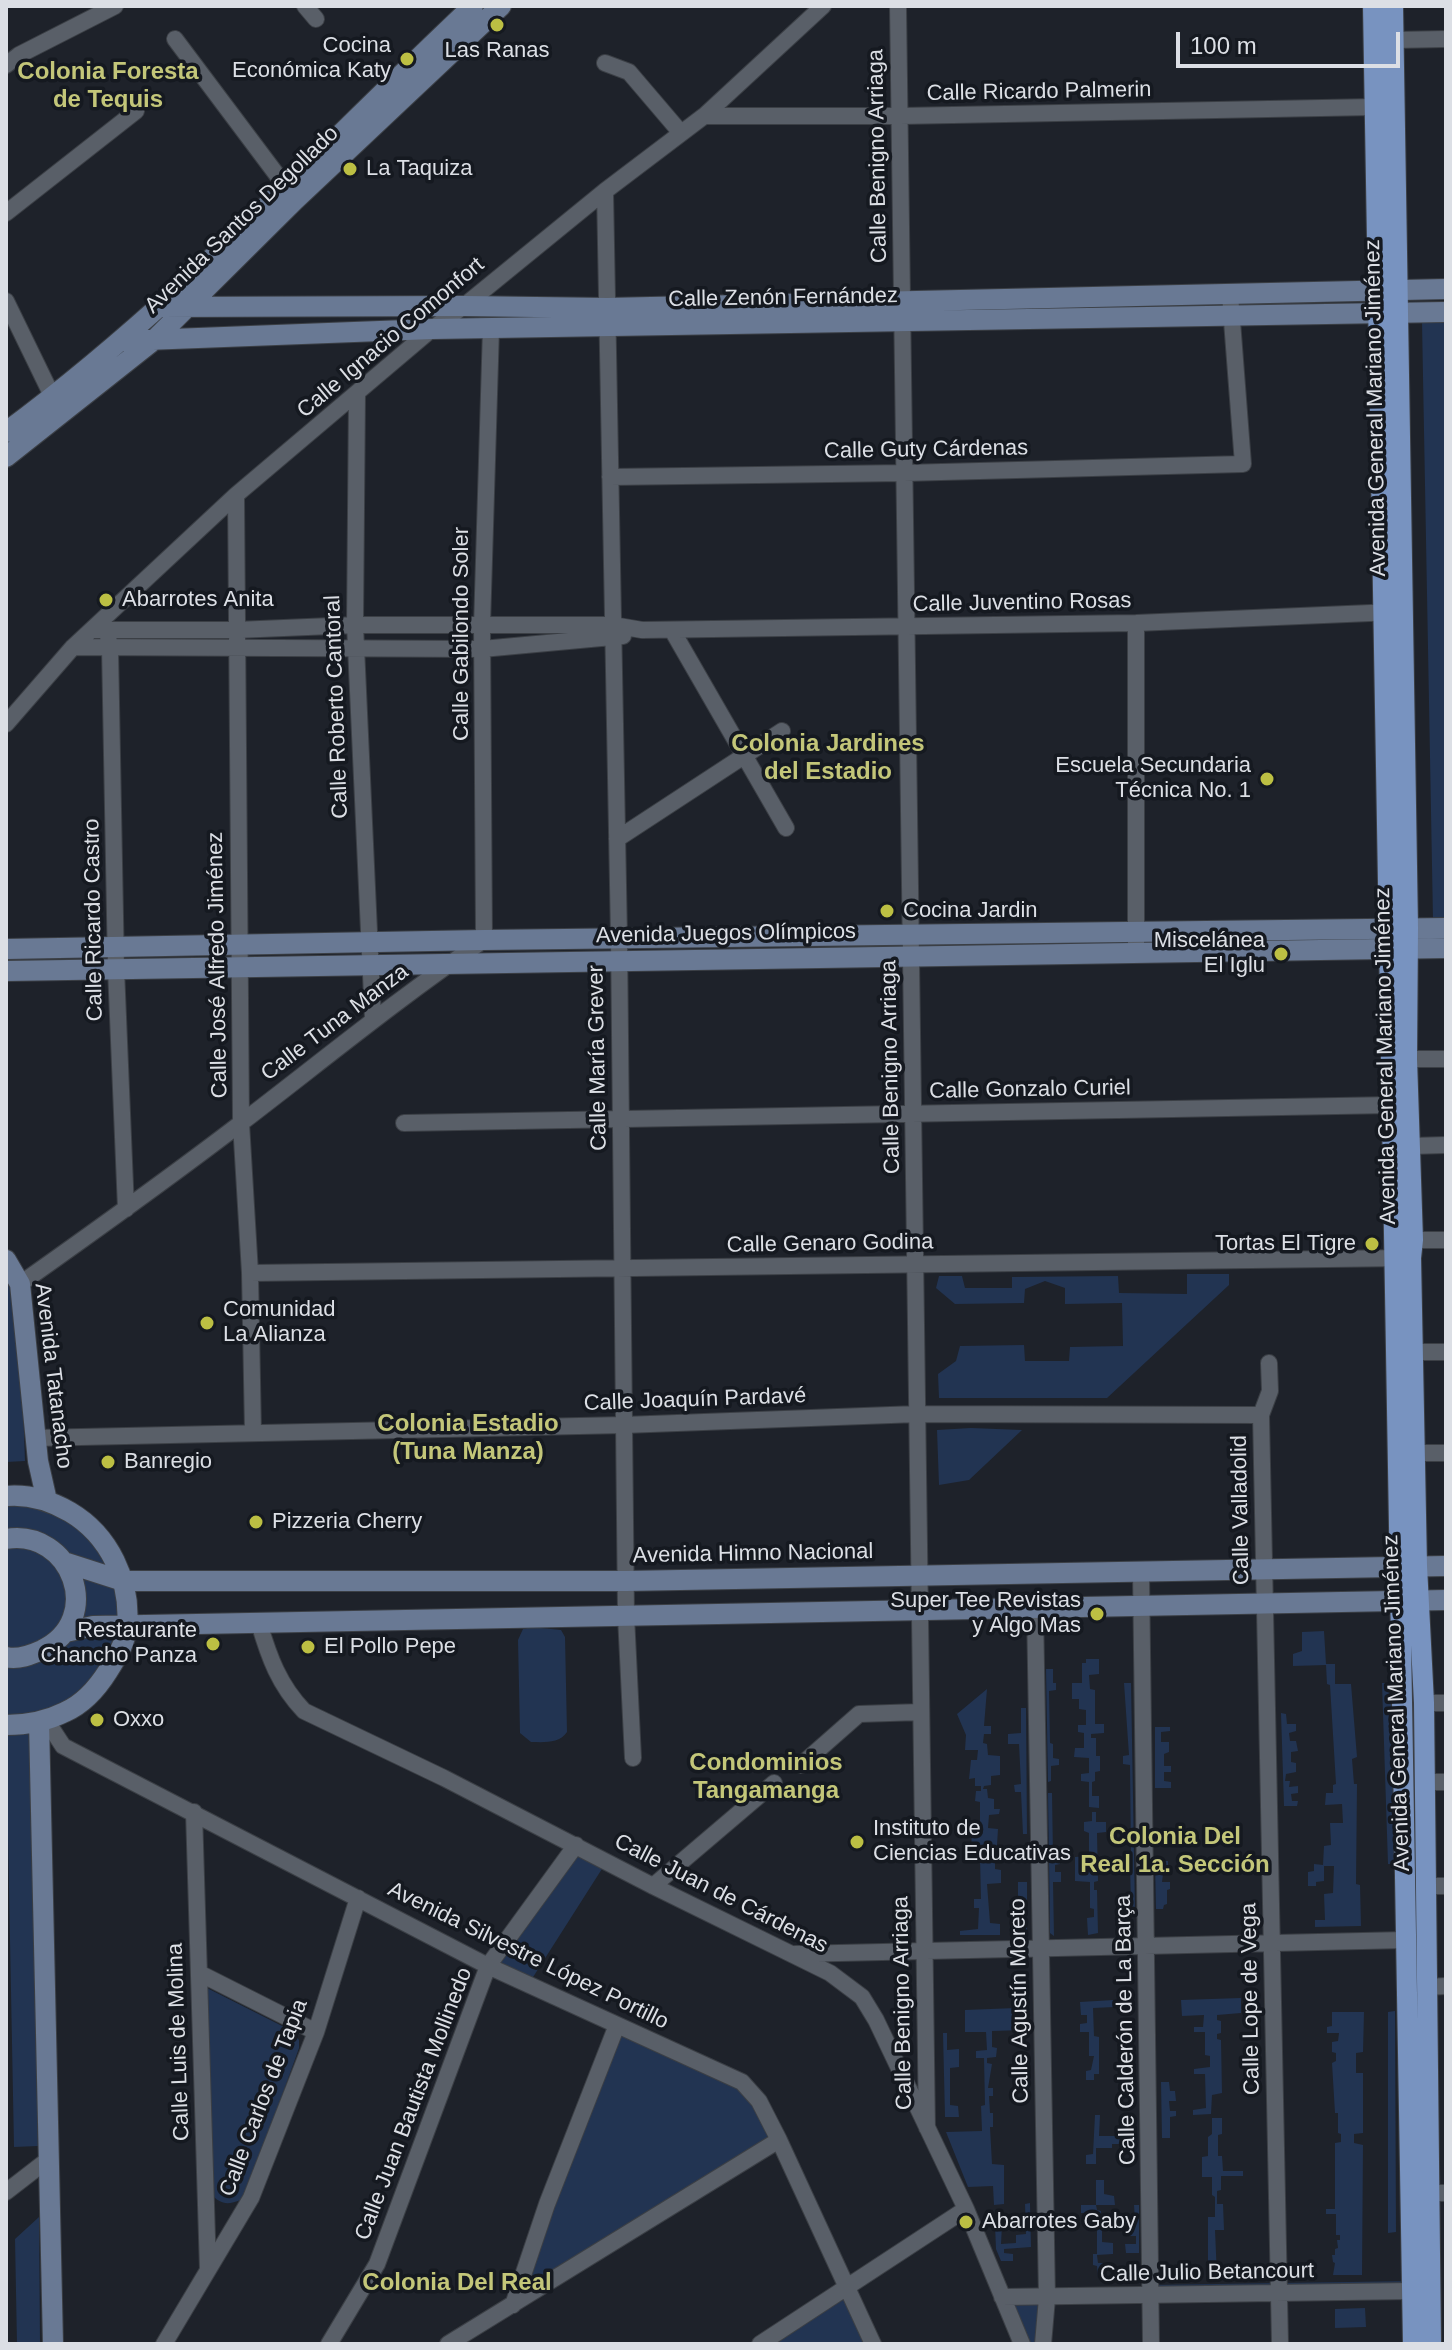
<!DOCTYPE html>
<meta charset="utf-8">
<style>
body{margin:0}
#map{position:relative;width:1452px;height:2350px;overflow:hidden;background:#1e222a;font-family:Helvetica,sans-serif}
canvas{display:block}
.frame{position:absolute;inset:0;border:8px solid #dcdfe5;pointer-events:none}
.scale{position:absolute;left:1176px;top:32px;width:224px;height:36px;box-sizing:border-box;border:4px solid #dcdfe5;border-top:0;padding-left:10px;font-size:24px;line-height:28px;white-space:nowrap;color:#dcdfe5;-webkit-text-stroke:6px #151920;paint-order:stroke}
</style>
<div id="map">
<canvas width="1452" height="2350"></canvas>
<div class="frame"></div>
<div class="scale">100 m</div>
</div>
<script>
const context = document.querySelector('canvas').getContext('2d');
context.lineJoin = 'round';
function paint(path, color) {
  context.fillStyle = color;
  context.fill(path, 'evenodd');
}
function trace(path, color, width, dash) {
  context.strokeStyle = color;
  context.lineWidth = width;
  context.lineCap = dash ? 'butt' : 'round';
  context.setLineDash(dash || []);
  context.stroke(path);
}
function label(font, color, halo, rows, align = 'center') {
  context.font = font + ' Helvetica,sans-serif';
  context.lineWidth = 7;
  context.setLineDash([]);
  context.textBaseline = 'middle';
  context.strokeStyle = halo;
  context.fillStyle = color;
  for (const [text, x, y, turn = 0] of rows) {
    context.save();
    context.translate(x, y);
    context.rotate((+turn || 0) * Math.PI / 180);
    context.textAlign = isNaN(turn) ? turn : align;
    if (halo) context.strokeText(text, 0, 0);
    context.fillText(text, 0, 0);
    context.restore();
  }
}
const green = new Path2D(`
 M 1422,322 L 1446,322 L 1446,920 L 1433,920 Z
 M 6,1270 L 19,1294 L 25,1461 L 6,1462 Z
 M 1187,1274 L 1229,1274 L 1229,1285 L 1107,1398 L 939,1398 L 938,1374 L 956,1361 L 960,1346 L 1024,1345 L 1025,1361 L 1069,1361 L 1070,1347 L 1123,1346 L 1122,1303 L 1065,1304 L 1065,1288 L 1045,1281 L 1025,1289 L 1024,1303 L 955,1304 L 936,1288 L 939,1276 L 962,1276 L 965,1288 L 1012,1288 L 1012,1277 L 1118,1276 L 1119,1293 L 1187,1294 Z
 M 971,1428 L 1022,1430 L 969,1480 L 939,1485 L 937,1430 Z
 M 6,1496 L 53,1502 L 108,1548 L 124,1638 L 68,1711 L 6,1725 Z
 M 531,1627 L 561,1630 L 565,1637 L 567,1732 C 559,1744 543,1742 531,1742 L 520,1733 L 518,1640 L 523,1629 Z
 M 1324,1631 L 1326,1664 L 1335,1664 L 1335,1684 L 1351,1684 L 1357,1757 L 1352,1759 L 1354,1784 L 1357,1784 L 1356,1884 L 1360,1885 L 1361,1926 L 1315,1927 L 1315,1920 L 1325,1920 L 1324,1894 L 1333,1893 L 1334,1866 L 1324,1866 L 1324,1881 L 1316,1882 L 1316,1886 L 1308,1886 L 1308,1872 L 1314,1871 L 1314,1864 L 1323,1865 L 1324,1846 L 1331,1845 L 1330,1823 L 1343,1823 L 1342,1804 L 1325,1805 L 1326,1793 L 1333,1793 L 1333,1785 L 1336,1784 L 1330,1685 L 1327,1684 L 1326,1665 L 1293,1666 L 1293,1654 L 1302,1651 L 1302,1632 Z
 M 1086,1659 L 1099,1659 L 1099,1674 L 1089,1675 L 1090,1689 L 1095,1690 L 1095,1724 L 1104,1724 L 1104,1733 L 1091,1734 L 1091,1738 L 1096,1738 L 1096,1756 L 1100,1756 L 1100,1771 L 1095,1772 L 1095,1781 L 1092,1782 L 1092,1796 L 1099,1796 L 1099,1808 L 1089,1807 L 1089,1782 L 1081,1781 L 1081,1774 L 1089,1773 L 1089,1758 L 1074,1757 L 1075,1748 L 1084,1748 L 1084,1733 L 1078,1732 L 1078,1725 L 1086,1725 L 1086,1710 L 1079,1709 L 1079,1699 L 1072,1699 L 1072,1683 L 1082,1683 L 1082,1663 L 1086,1663 Z
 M 1046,1669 L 1053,1669 L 1053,1683 L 1056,1683 L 1056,1690 L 1049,1691 L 1050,1743 L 1053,1744 L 1053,1758 L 1059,1759 L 1059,1765 L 1051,1766 L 1051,1781 L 1048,1782 Z
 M 1124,1683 L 1131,1683 L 1135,1912 L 1124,1913 L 1124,1905 L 1131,1905 L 1130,1865 L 1124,1864 L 1123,1856 L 1131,1855 L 1130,1765 L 1123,1764 L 1123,1756 L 1129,1755 Z
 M 1382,1683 L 1391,1683 L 1396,1864 L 1388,1864 Z
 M 987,1689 L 984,1726 L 991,1726 L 991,1734 L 984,1734 L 983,1743 L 987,1744 L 988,1755 L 1000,1756 L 1000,1775 L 991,1776 L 991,1785 L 984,1786 L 983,1789 L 987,1789 L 988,1798 L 994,1799 L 994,1809 L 1000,1809 L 999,1814 L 989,1815 L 988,1828 L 998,1829 L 997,1845 L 1005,1846 L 1004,1857 L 995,1858 L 995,1869 L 1001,1870 L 1001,1883 L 987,1884 L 990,1923 L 1000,1924 L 1000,1935 L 960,1935 L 960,1931 L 978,1929 L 979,1908 L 974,1908 L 974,1899 L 981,1899 L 980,1858 L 971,1858 L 972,1822 L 980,1822 L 980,1802 L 975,1801 L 976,1791 L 981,1791 L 981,1786 L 975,1786 L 975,1778 L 969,1779 L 971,1760 L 977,1760 L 978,1750 L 965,1750 L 966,1735 L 957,1714 Z
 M 1021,1708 L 1026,1708 L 1027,1834 L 1023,1834 L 1021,1792 L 1015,1792 L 1014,1785 L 1021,1784 L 1019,1744 L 1008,1744 L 1008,1734 L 1021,1733 Z
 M 1281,1713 L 1286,1714 L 1287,1724 L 1296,1724 L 1296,1731 L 1289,1733 L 1290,1741 L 1296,1741 L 1298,1751 L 1291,1752 L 1291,1762 L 1296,1763 L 1296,1772 L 1286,1774 L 1285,1781 L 1290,1781 L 1289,1787 L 1298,1786 L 1298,1793 L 1291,1794 L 1292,1801 L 1298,1801 L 1297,1806 L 1284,1806 Z
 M 1155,1727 L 1170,1727 L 1170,1731 L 1161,1732 L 1161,1742 L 1169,1742 L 1169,1752 L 1164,1754 L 1164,1766 L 1171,1766 L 1171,1772 L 1164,1772 L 1164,1781 L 1171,1782 L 1171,1788 L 1155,1788 Z
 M 29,1730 L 38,2146 L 14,2147 L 6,1732 Z
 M 1048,1793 L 1052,1793 L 1053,1857 L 1060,1857 L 1060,1864 L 1055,1865 L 1055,1872 L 1061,1872 L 1061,1882 L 1053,1882 L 1054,1936 L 1050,1933 Z
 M 1092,1812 L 1096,1812 L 1096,1822 L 1106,1822 L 1106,1832 L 1097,1833 L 1098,1881 L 1094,1882 L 1094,1890 L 1097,1890 L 1098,1933 L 1088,1935 L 1087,1918 L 1094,1917 L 1094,1909 L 1090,1908 L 1090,1882 L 1075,1881 L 1075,1857 L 1089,1856 L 1089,1833 L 1084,1831 L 1084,1822 L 1092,1821 Z
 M 576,1845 L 607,1861 L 528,1985 L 488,1966 Z
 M 1155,1861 L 1168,1861 L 1168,1874 L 1163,1874 L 1162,1882 L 1170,1882 L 1170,1889 L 1167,1890 L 1167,1904 L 1164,1905 L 1163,1909 L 1156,1909 Z
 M 1018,1882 L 1027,1882 L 1027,1935 L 1015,1935 L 1014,1923 L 1023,1923 L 1023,1914 L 1018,1914 Z
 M 203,1986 L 292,2031 L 299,2040 L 299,2048 L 249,2188 L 241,2200 C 227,2205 221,2205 210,2193 Z
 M 1016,1997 L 1023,1997 L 1024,2030 L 992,2031 L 992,2047 L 997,2048 L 996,2057 L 987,2058 L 987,2063 L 992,2064 L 988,2088 L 993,2088 L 993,2096 L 989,2096 L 990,2113 L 993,2113 L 993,2127 L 990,2127 L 992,2164 L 1004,2165 L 1004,2204 L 994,2205 L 993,2186 L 968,2187 L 946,2132 L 982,2131 L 981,2106 L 985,2105 L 984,2058 L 976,2058 L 976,2051 L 987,2050 L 986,2032 L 965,2032 L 965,2010 L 1016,2008 Z
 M 1241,1998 L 1241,2013 L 1217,2015 L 1217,2020 L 1221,2021 L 1221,2033 L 1217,2034 L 1217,2039 L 1221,2040 L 1222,2093 L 1212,2095 L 1211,2114 L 1193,2115 L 1193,2110 L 1206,2108 L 1205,2074 L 1194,2074 L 1194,2069 L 1210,2067 L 1210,2056 L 1205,2055 L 1205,2032 L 1194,2032 L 1194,2027 L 1203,2027 L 1204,2015 L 1182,2016 L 1181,2000 Z
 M 1114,2000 L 1114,2007 L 1093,2008 L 1094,2036 L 1099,2037 L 1099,2074 L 1094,2074 L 1094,2080 L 1086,2080 L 1086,2071 L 1091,2070 L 1094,2056 L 1089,2056 L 1089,2032 L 1080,2032 L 1080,2024 L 1087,2023 L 1087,2015 L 1081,2015 L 1080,2002 Z
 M 1395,2011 L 1396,2232 L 1388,2233 L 1388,2012 Z
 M 1332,2012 L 1364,2012 L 1363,2052 L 1356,2053 L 1356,2073 L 1363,2073 L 1363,2133 L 1354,2134 L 1354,2143 L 1363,2145 L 1362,2275 L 1333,2275 L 1335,2263 L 1333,2262 L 1332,2255 L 1335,2255 L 1335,2249 L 1338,2248 L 1337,2240 L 1340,2240 L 1340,2235 L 1336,2235 L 1336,2214 L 1326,2214 L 1326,2209 L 1335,2209 L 1335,2143 L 1341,2142 L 1341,2134 L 1338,2133 L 1338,2113 L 1335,2113 L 1332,2063 L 1336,2061 L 1336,2053 L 1332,2052 L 1332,2042 L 1338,2041 L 1339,2033 L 1327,2033 L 1327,2027 L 1332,2026 Z
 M 617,2025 L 742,2082 L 779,2140 L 513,2305 Z
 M 943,2033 L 947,2033 L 947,2050 L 959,2049 L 959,2067 L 950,2068 L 950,2105 L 958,2106 L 959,2117 L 945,2117 Z
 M 1161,2082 L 1169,2082 L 1170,2091 L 1175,2091 L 1176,2101 L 1169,2101 L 1170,2111 L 1176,2111 L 1176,2116 L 1170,2117 L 1170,2138 L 1162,2138 Z
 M 1095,2115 L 1100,2115 L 1099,2136 L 1120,2136 L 1120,2144 L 1112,2144 L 1112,2148 L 1096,2148 L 1096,2164 L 1086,2164 L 1086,2155 L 1093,2154 Z
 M 1212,2118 L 1222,2118 L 1222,2134 L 1218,2135 L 1218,2156 L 1222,2156 L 1223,2171 L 1243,2171 L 1243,2176 L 1221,2176 L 1221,2190 L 1217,2191 L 1217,2204 L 1223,2204 L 1224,2230 L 1215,2230 L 1217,2276 L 1208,2276 L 1208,2217 L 1215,2217 L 1215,2197 L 1212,2195 L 1212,2177 L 1202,2177 L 1202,2157 L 1208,2156 L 1208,2137 L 1212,2134 Z
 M 1096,2180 L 1104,2180 L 1104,2194 L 1114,2196 L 1115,2205 L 1096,2205 L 1097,2210 L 1101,2211 L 1101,2218 L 1114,2218 L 1114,2230 L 1102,2230 L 1102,2242 L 1113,2243 L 1113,2254 L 1097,2255 L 1098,2263 L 1103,2263 L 1103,2276 L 1098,2276 L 1097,2266 L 1093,2265 L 1093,2254 L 1097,2254 L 1097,2224 L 1091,2224 L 1090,2213 L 1081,2213 L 1081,2205 L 1096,2205 Z
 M 1030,2203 L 1031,2247 L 1004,2249 L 1004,2253 L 1013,2254 L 1013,2261 L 1001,2261 L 996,2249 L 995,2225 L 1002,2225 L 1001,2244 L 1016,2243 L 1016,2235 L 1026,2234 L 1025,2204 Z
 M 1134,2205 L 1139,2205 L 1139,2253 L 1126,2253 L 1125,2244 L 1136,2244 L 1136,2236 L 1127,2236 L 1127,2220 L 1135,2220 Z
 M 39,2217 L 40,2344 L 17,2344 L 15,2239 Z
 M 1412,2281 L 1412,2291 L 1150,2296 L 1150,2285 Z
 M 847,2287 L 873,2344 L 760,2344 Z
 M 1002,2297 L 1047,2298 L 1043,2344 L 1022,2344 Z
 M 1365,2308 L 1366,2327 L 1335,2328 L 1335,2309 Z`);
const street = new Path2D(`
 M 305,6 L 316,19
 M 898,6 L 927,2128
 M 175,39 L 292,195
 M 1394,40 L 1446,39
 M 605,63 L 629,72 L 681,133
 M 6,65 L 19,55 L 115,6
 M 704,116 L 900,116 L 1374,107
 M 605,191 L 619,938 L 626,1616 L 633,1758
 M 6,213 L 136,111
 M 6,301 L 57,406
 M 357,394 L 355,625 L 373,1019
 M 610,477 L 904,473 L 1243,464 L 1230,295
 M 236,495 L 241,1123 L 250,1273 L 253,1433
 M 92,630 L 236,630 L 355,625 L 613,625 L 642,630 L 1136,623 L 1394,612
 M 107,630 L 110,648 L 116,969 L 126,1209
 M 672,630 L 786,828
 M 73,647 L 482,649 L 623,636
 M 6,724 L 73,647 L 236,495 L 432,329 L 464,306 L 605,191 L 704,116 L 823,6
 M 617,839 L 782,731
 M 1136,943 L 1136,623
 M 1407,1059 L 1446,1059
 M 404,1123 L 1392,1105
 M 1411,1146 L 1446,1145
 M 1413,1240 L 1446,1240
 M 250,1273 L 1405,1258
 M 20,1284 C 95,1231 169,1178 241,1123 C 322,1061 400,997 484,940 L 482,626 L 491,328
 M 1413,1352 L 1446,1352
 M 1269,1363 L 1270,1391 L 1261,1415 L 1280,2344
 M 35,1438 L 624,1425 L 917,1414 L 1261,1415
 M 1415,1453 L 1446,1453
 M 1141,1573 L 1151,2344
 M 1035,1609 L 1047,2298 L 1043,2344
 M 259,1623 C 269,1657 279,1685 304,1711 L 444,1778 L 653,1886 L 830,1973 L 862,1997 L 876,2020 L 966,2209 L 1022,2344
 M 1424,1703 L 1446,1703
 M 46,1720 L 63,1746 L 488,1966 L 742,2082 L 759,2101 L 779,2140 L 873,2344
 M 801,1765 L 859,1714 L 921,1712
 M 1426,1782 L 1446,1782
 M 194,1812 L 208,2270
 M 653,1886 L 774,1783
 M 1426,1886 L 1446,1886
 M 795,1954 L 1406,1940
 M 199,1973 L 316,2032
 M 1427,1987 L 1446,1986
 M 6,2192 L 50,2158
 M 1430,2193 L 1446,2193
 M 1002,2297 L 1412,2291
 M 513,2305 L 547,2204 L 617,2025
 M 164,2344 L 251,2198 L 316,2032 L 358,1898
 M 329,2344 L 377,2264 L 488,1966 L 576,1845
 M 448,2344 L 779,2140
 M 760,2344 L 966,2209`);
const secondary = new Path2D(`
 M 158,307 L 464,306 L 607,308 L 1446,289
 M 120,341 L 432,329 L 1446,312
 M 6,432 C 176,307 320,150 473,6
 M 6,457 L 154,340 L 295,200 L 501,6
 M 6,949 L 484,940 L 1446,928
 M 6,971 L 1446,948
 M 6,1260 L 20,1284 L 38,1461 L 47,1501
 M 6,1496 C 28,1494 51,1501 70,1512 C 109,1535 131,1581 127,1626 C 126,1642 117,1657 108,1671 C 98,1687 83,1704 65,1712 C 45,1722 27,1725 6,1725
 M 6,1539 C 71,1528 106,1619 42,1650 C 31,1655 18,1660 6,1657
 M 64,1562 L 123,1581 L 626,1581 L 1446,1566
 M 66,1632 L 93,1626 L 1446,1600
 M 39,1722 L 53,2344`);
const primary = new Path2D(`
 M 1373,6 L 1413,2344
 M 1393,6 L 1408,928 L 1407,1059 L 1413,1240 L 1411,1258 L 1417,1566 L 1424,1703 L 1431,2344`);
const markers = [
 [497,25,8,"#bcbf43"],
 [407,59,8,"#bcbf43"],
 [350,169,8,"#bcbf43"],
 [106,600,8,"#bcbf43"],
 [1267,779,8,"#bcbf43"],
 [887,911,8,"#bcbf43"],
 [1281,954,8,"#bcbf43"],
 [1372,1244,8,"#bcbf43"],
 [207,1323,8,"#bcbf43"],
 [108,1462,8,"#bcbf43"],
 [256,1522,8,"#bcbf43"],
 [1097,1614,8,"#bcbf43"],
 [213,1644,8,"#bcbf43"],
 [308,1647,8,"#bcbf43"],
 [97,1720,8,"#bcbf43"],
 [857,1842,8,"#bcbf43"],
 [966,2222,8,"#bcbf43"]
];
const poiNames = [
 ["Cocina",391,46,"right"],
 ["Económica Katy",391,71,"right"],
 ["Las Ranas",497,51,"center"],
 ["La Taquiza",366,169],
 ["Abarrotes Anita",122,600],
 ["Escuela Secundaria",1251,766,"right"],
 ["Técnica No. 1",1251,791,"right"],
 ["Cocina Jardin",903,911],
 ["Miscelánea",1265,941,"right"],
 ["El Iglu",1265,966,"right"],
 ["Tortas El Tigre",1356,1244,"right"],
 ["Comunidad",223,1310],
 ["La Alianza",223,1335],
 ["Banregio",124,1462],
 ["Pizzeria Cherry",272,1522],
 ["Super Tee Revistas",1081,1601,"right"],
 ["y Algo Mas",1081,1626,"right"],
 ["Restaurante",197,1631,"right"],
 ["Chancho Panza",197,1656,"right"],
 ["El Pollo Pepe",324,1647],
 ["Oxxo",113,1720],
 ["Instituto de",873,1829],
 ["Ciencias Educativas",873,1854],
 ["Abarrotes Gaby",982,2222]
];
const streetNames = [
 ["Calle Ricardo Palmerin",1039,92,-1],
 ["Calle Benigno Arriaga",878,156,-91],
 ["Avenida Santos Degollado",242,220,-44],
 ["Calle Zenón Fernández",783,298,-1],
 ["Calle Ignacio Comonfort",391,338,-40],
 ["Avenida General Mariano Jiménez",1376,408,-91],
 ["Calle Guty Cárdenas",926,450,-1],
 ["Calle Juventino Rosas",1022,603,-1],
 ["Calle Gabilondo Soler",462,634,-90],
 ["Calle Roberto Cantoral",337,707,-92],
 ["Calle Ricardo Castro",94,920,-91],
 ["Avenida Juegos Olímpicos",726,934,-1],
 ["Calle José Alfredo Jiménez",218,965,-91],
 ["Calle Tuna Manza",335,1023,-37],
 ["Avenida General Mariano Jiménez",1386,1056,-91],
 ["Calle María Grever",598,1058,-91],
 ["Calle Benigno Arriaga",891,1067,-91],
 ["Calle Gonzalo Curiel",1030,1090,-1],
 ["Calle Genaro Godina",830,1244,-1],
 ["Avenida Tatanacho",53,1376,83],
 ["Calle Joaquín Pardavé",695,1400,-2],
 ["Calle Valladolid",1241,1510,-91],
 ["Avenida Himno Nacional",753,1554,-1],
 ["Avenida General Mariano Jiménez",1397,1703,-92],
 ["Calle Juan de Cárdenas",721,1894,27],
 ["Avenida Silvestre López Portillo",528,1956,26],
 ["Calle Lope de Vega",1251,1999,-91],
 ["Calle Agustín Moreto",1020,2001,-91],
 ["Calle Benigno Arriaga",903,2003,-91],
 ["Calle Calderón de La Barça",1126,2030,-91],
 ["Calle Luis de Molina",179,2042,-92],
 ["Calle Carlos de Tapia",264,2098,-69],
 ["Calle Juan Bautista Mollinedo",414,2104,-69],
 ["Calle Julio Betancourt",1207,2273,-1]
];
const neighbourhoodNames = [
 ["Colonia Foresta",108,72],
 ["de Tequis",108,100],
 ["Colonia Jardines",828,744],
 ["del Estadio",828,772],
 ["Colonia Estadio",468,1424],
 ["(Tuna Manza)",468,1452],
 ["Condominios",766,1763],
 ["Tangamanga",766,1791],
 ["Colonia Del",1175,1837],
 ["Real 1a. Sección",1175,1865],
 ["Colonia Del Real",457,2283]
];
paint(green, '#223452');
trace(street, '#3b3f45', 18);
trace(secondary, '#3b3f45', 22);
trace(primary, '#3b3f45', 22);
trace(street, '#595f68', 16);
trace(secondary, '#697994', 20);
trace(primary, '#7893c0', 20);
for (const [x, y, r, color] of markers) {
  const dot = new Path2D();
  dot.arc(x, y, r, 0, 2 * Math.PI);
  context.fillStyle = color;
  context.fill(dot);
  trace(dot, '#151920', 3);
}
label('22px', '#dcdfe5', '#151920', poiNames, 'left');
label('22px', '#dcdfe5', '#151920', streetNames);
label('bold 24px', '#c3c679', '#151920', neighbourhoodNames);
</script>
